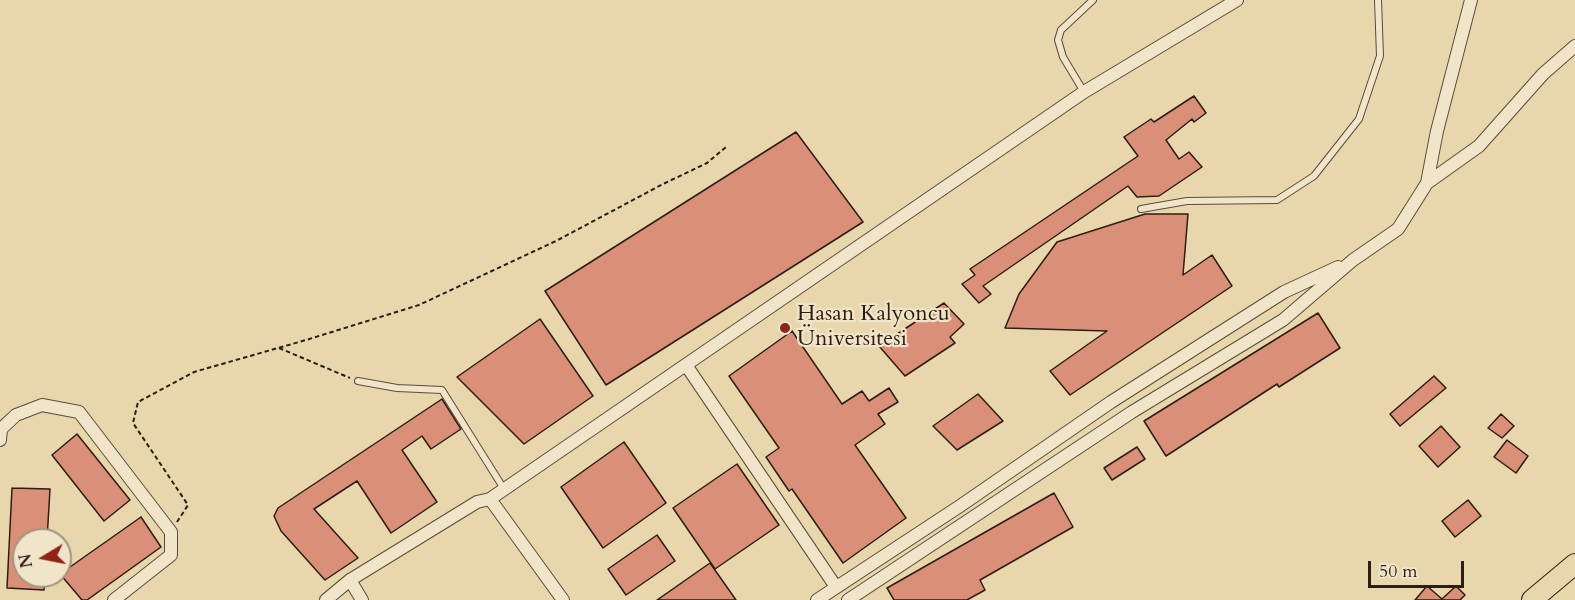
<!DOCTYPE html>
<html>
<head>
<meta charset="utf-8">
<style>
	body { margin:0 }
	#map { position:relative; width:1575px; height:600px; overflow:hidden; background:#e8d7ac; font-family:Cardo,serif }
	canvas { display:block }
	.north { position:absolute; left:12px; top:528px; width:60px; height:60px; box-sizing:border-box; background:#f0e5c9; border:2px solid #a29580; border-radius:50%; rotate:260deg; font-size:16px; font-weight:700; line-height:24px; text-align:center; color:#2d1d12 }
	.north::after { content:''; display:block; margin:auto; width:21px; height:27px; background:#8f2418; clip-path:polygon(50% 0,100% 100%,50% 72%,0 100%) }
	.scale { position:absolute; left:1368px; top:561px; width:96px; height:27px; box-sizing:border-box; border:3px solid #2d1d12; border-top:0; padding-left:8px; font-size:18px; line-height:21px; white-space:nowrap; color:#2d1d12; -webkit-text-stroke:4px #f0e5c9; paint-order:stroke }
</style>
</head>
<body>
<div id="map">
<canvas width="1575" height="600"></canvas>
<div class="north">N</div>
<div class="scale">50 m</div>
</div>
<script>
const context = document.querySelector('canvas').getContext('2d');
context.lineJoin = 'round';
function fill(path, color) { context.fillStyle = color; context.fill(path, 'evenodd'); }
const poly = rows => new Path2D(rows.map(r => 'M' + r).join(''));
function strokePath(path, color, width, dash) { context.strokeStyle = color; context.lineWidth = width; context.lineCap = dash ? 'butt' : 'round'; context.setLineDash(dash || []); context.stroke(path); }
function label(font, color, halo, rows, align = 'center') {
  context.font = font + ' Cardo,serif'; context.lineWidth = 4.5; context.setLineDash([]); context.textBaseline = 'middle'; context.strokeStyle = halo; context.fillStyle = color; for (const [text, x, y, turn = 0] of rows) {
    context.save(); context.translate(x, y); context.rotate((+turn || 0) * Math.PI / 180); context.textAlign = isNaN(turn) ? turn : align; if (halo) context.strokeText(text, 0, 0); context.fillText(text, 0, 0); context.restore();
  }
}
const building = poly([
	[1194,96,1206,113,1194,122,1192,119,1166,140,1179,159,1189,152,1202,167,1159,196,1137,197,1128,186,983,286,991,294,979,303,962,284,975,275,970,269,1138,156,1124,137,1151,119,1154,122,1194,96],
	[796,132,863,222,606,385,545,291,796,132],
	[1145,214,1188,214,1183,275,1212,255,1232,286,1070,395,1050,371,1107,331,1005,328,1019,294,1057,242,1145,214],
	[944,303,964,324,950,337,955,343,905,376,879,346,944,303],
	[1318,313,1340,348,1279,387,1277,384,1166,456,1144,421,1318,313],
	[540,319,593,396,524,444,457,377,540,319],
	[792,331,842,404,862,391,869,401,889,388,898,402,878,414,885,424,855,445,906,518,843,563,792,489,789,491,766,457,779,448,729,376,792,331],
	[1434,376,1446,388,1400,426,1390,414,1434,376],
	[978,394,1003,421,957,450,933,426,978,394],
	[442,399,461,429,431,449,422,436,402,450,437,502,391,533,357,481,314,509,358,558,325,580,281,531,274,516,278,508,442,399],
	[1501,414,1514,426,1502,438,1488,428,1501,414],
	[1441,426,1460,447,1438,467,1419,446,1441,426],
	[77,434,130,500,104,521,52,455,77,434],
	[1507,440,1528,456,1516,473,1494,457,1507,440],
	[624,442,666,503,603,548,561,487,624,442],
	[1137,447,1145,459,1112,480,1104,468,1137,447],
	[737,464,779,525,715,569,673,508,737,464],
	[12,488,50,489,47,540,24,540,24,576,45,576,44,590,7,588,12,488],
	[1054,493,1073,527,980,580,985,590,967,600,894,600,887,588,1054,493],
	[1468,500,1481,516,1455,537,1442,521,1468,500],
	[141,517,161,547,87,600,82,600,60,574,141,517],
	[657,535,675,561,626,595,608,569,657,535],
	[710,563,736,600,657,600,710,563],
	[1427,586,1442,599,1456,586,1465,595,1460,600,1415,600,1427,586]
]);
fill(building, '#da8f78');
strokePath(building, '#2d1d12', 1.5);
const service = poly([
	[1084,92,1063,57,1058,40,1061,30,1093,0],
	[1141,209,1187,201,1277,200,1314,176,1359,119,1380,56,1378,0],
	[358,381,397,388,442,390,504,489]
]);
const minor = poly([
	[1427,183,1479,146,1543,74,1575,46],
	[686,365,836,587],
	[0,440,1,429,16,415,42,405,79,412,171,532,171,555,114,600],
	[490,499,1084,92,1237,0],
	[326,600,350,580],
	[362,600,350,580,477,502,490,499,563,600],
	[817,600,960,506,1111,402,1284,292,1338,267],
	[848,600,1132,412,1283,320,1353,260,1398,229,1427,183,1437,131,1471,0]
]);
const trunk = poly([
	[1532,600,1575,564]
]);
strokePath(service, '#5c4c38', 8);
strokePath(minor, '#5c4c38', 14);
strokePath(trunk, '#2d1d12', 22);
strokePath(poly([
	[279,348,350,378],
	[177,522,188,505,133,423,138,402,194,372,306,340,419,305,556,241,663,184,707,163,726,147]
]), '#2d1d12', 2, [4.5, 3]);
strokePath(service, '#f0e5c9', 6);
strokePath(minor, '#f0e5c9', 12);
strokePath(trunk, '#e8d7ac', 20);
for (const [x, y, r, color] of [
	[785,328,6,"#8f2418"]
]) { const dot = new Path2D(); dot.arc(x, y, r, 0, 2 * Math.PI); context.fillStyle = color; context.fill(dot); strokePath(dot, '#f0e5c9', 2); }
label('22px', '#2d1d12', '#f0e5c9', [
	["Hasan Kalyoncu",797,315],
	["Üniversitesi",797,340]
], 'left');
</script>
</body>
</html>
